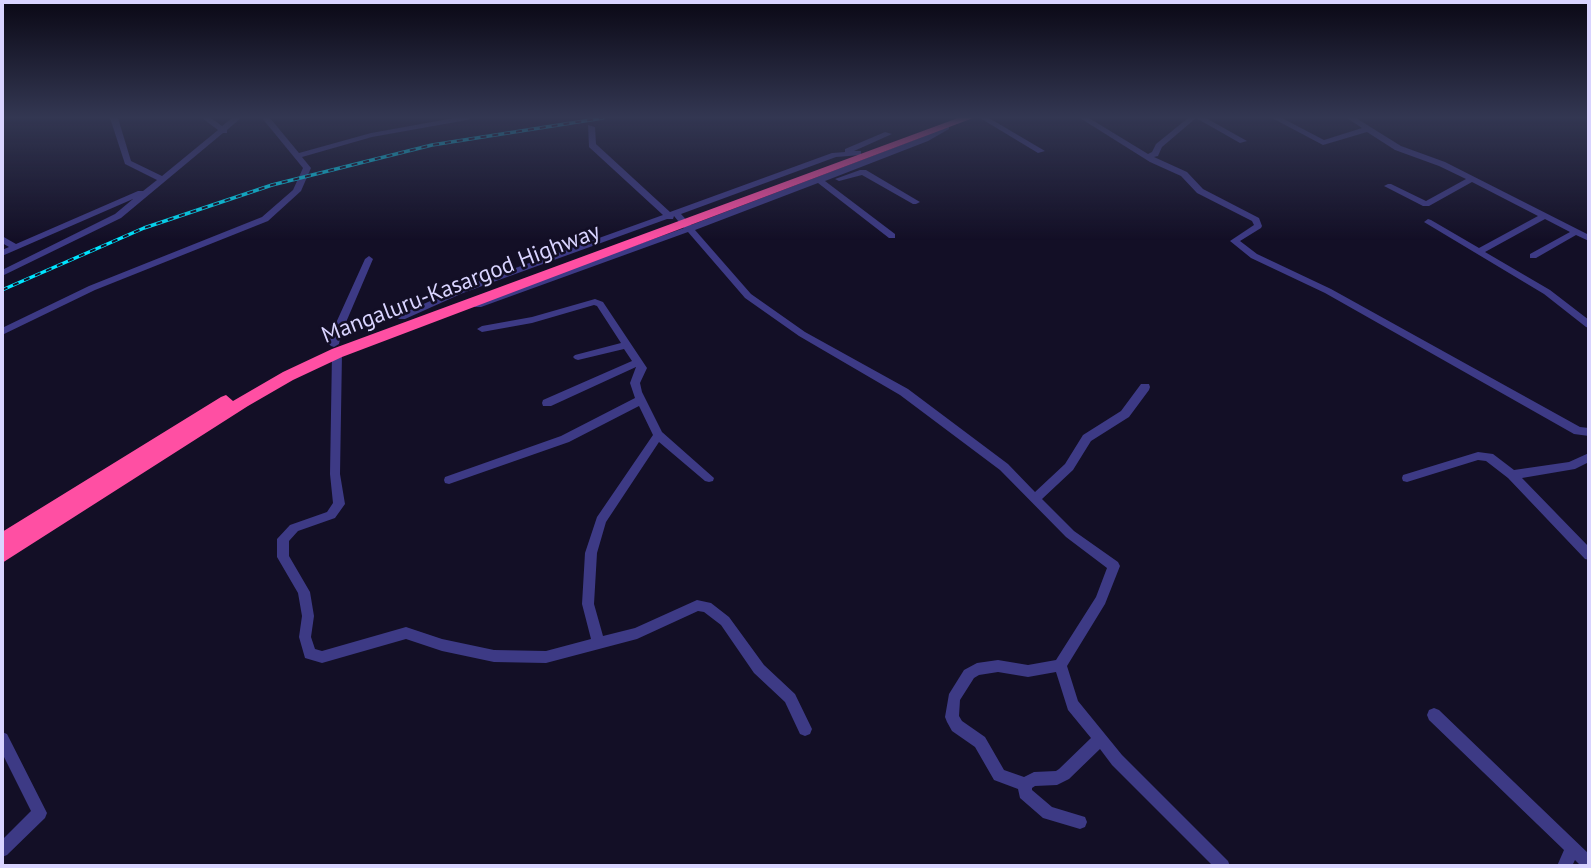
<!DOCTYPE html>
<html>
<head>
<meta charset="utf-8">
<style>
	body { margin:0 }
	#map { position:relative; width:1591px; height:868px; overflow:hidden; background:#130f26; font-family:"PT Sans",sans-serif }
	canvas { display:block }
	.frame { position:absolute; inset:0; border:4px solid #d9d4ff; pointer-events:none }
</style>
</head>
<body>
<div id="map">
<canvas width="1591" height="868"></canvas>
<div class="frame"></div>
</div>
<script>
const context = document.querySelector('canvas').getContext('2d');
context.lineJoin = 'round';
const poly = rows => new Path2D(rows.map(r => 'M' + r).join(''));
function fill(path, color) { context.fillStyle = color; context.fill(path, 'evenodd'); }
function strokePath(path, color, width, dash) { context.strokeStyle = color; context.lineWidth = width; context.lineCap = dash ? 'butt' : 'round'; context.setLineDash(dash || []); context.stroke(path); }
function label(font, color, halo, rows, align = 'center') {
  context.font = font + ' "PT Sans",sans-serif'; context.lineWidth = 5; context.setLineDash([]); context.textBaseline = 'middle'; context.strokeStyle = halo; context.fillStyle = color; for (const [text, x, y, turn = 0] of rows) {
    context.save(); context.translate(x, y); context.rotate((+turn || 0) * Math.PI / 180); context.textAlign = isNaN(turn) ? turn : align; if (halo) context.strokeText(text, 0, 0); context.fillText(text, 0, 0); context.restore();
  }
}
fill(poly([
	[110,118,118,118,131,161,162,176,218,130,202,118,211,118,222,126,232,118,241,118,227,130,227,133,223,133,121,218,2,276,2,270,115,214,133,199,2,256,2,250,9,247,2,243,2,236,16,244,138,191,143,191,157,180,125,164,110,118],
	[262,118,270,118,299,153,371,133,454,118,471,118,467,120,372,137,302,157,311,168,301,191,268,221,95,290,2,335,2,328,89,286,262,217,293,190,303,168,262,118],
	[980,118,989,118,1045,151,1038,153,980,118],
	[1080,118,1089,118,1148,154,1152,152,1156,144,1188,118,1196,118,1162,147,1158,156,1154,157,1187,172,1203,189,1259,218,1262,226,1261,228,1240,241,1257,254,1331,289,1580,427,1589,428,1589,436,1574,434,1325,293,1251,258,1230,241,1254,225,1252,221,1197,193,1181,176,1150,162,1080,118],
	[1196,118,1206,118,1247,141,1240,143,1196,118],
	[1272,118,1282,118,1324,140,1362,128,1347,118,1356,118,1401,146,1445,162,1589,235,1589,241,1576,235,1536,258,1530,258,1530,254,1570,232,1545,219,1485,252,1550,290,1589,320,1589,328,1586,327,1544,294,1424,222,1428,219,1431,220,1479,248,1538,216,1472,182,1429,206,1423,206,1384,186,1388,184,1391,184,1426,201,1466,179,1439,166,1395,150,1367,132,1323,145,1272,118],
	[588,125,595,127,596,144,670,212,832,153,845,152,845,149,885,132,892,134,854,151,861,151,861,155,836,157,681,214,691,225,922,137,943,125,949,125,949,129,928,141,825,181,895,234,895,238,889,238,818,183,695,230,751,294,805,332,908,389,1008,464,1035,492,1065,464,1083,435,1121,411,1141,384,1149,384,1150,387,1149,390,1129,417,1091,441,1073,470,1042,499,1074,531,1118,562,1120,566,1105,604,1067,666,1078,701,1122,755,1228,861,1230,866,1213,866,1112,765,1100,749,1069,779,1057,785,1035,786,1032,788,1032,790,1052,807,1085,817,1087,822,1085,827,1080,829,1043,818,1020,798,1018,789,994,780,975,747,952,731,947,722,945,717,949,694,964,670,977,663,998,660,1028,665,1056,660,1096,597,1107,568,1066,537,1000,470,900,395,799,336,745,298,688,232,481,307,475,307,473,305,475,303,684,228,674,216,673,219,667,219,463,293,405,319,399,319,397,317,399,315,457,289,663,215,589,147,588,125],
	[998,672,1028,677,1056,672,1068,710,1091,738,1059,769,1056,771,1034,772,1024,777,1004,770,985,737,962,721,959,716,960,700,974,678,979,675,998,672],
	[860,170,866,170,920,202,916,204,913,204,862,175,839,181,835,179,860,170],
	[369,256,373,259,341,334,339,344,334,347,331,346,329,344,331,334,365,259,369,256],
	[595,299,603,302,647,368,640,383,642,392,662,432,714,478,713,481,709,482,705,481,659,442,606,522,597,553,594,604,603,636,635,628,697,600,711,603,729,617,764,665,795,694,812,729,810,734,805,736,800,734,785,702,754,673,721,625,704,612,698,611,637,639,546,663,494,662,442,651,406,639,322,663,305,658,299,637,302,616,298,593,277,557,277,539,290,525,327,512,333,503,330,474,332,353,337,350,342,353,340,474,345,504,335,518,298,531,289,541,289,556,310,592,314,616,311,637,315,649,322,651,406,627,442,639,494,650,546,651,591,639,582,604,585,553,597,517,653,435,639,406,569,442,449,484,445,483,444,480,445,477,561,436,635,398,630,383,636,367,551,406,543,406,542,403,543,400,632,361,624,349,578,360,575,359,573,357,575,355,621,343,597,306,594,305,532,323,482,332,477,329,482,326,532,317,595,299],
	[1478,452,1493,454,1514,470,1569,462,1589,453,1589,462,1575,469,1522,478,1589,547,1589,560,1585,559,1508,478,1486,461,1478,460,1407,482,1403,481,1402,478,1403,475,1478,452],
	[1434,708,1439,710,1589,854,1589,866,1581,866,1575,860,1572,866,1557,866,1564,850,1429,720,1427,715,1429,710,1434,708],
	[2,732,7,734,47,813,45,818,7,855,2,857,2,840,31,811,2,753,2,732]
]), '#3d3a85');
fill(poly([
	[958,118,973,118,342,357,293,380,248,406,2,563,2,532,221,397,226,395,233,401,283,372,332,349,958,118]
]), '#ff4fa3');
const rail = poly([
	[2,290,144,228,272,185,432,145,603,118]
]);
strokePath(rail, '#00e5ff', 3.5);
strokePath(rail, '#130f26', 2, [6]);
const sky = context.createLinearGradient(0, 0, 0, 240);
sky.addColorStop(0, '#0a0815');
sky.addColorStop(0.49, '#333752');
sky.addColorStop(1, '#33375200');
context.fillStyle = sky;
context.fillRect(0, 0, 1591, 240);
label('23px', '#d9d4ff', '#130f26', [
	["Mangaluru-Kasargod Highway",461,284,-21]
]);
</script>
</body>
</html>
